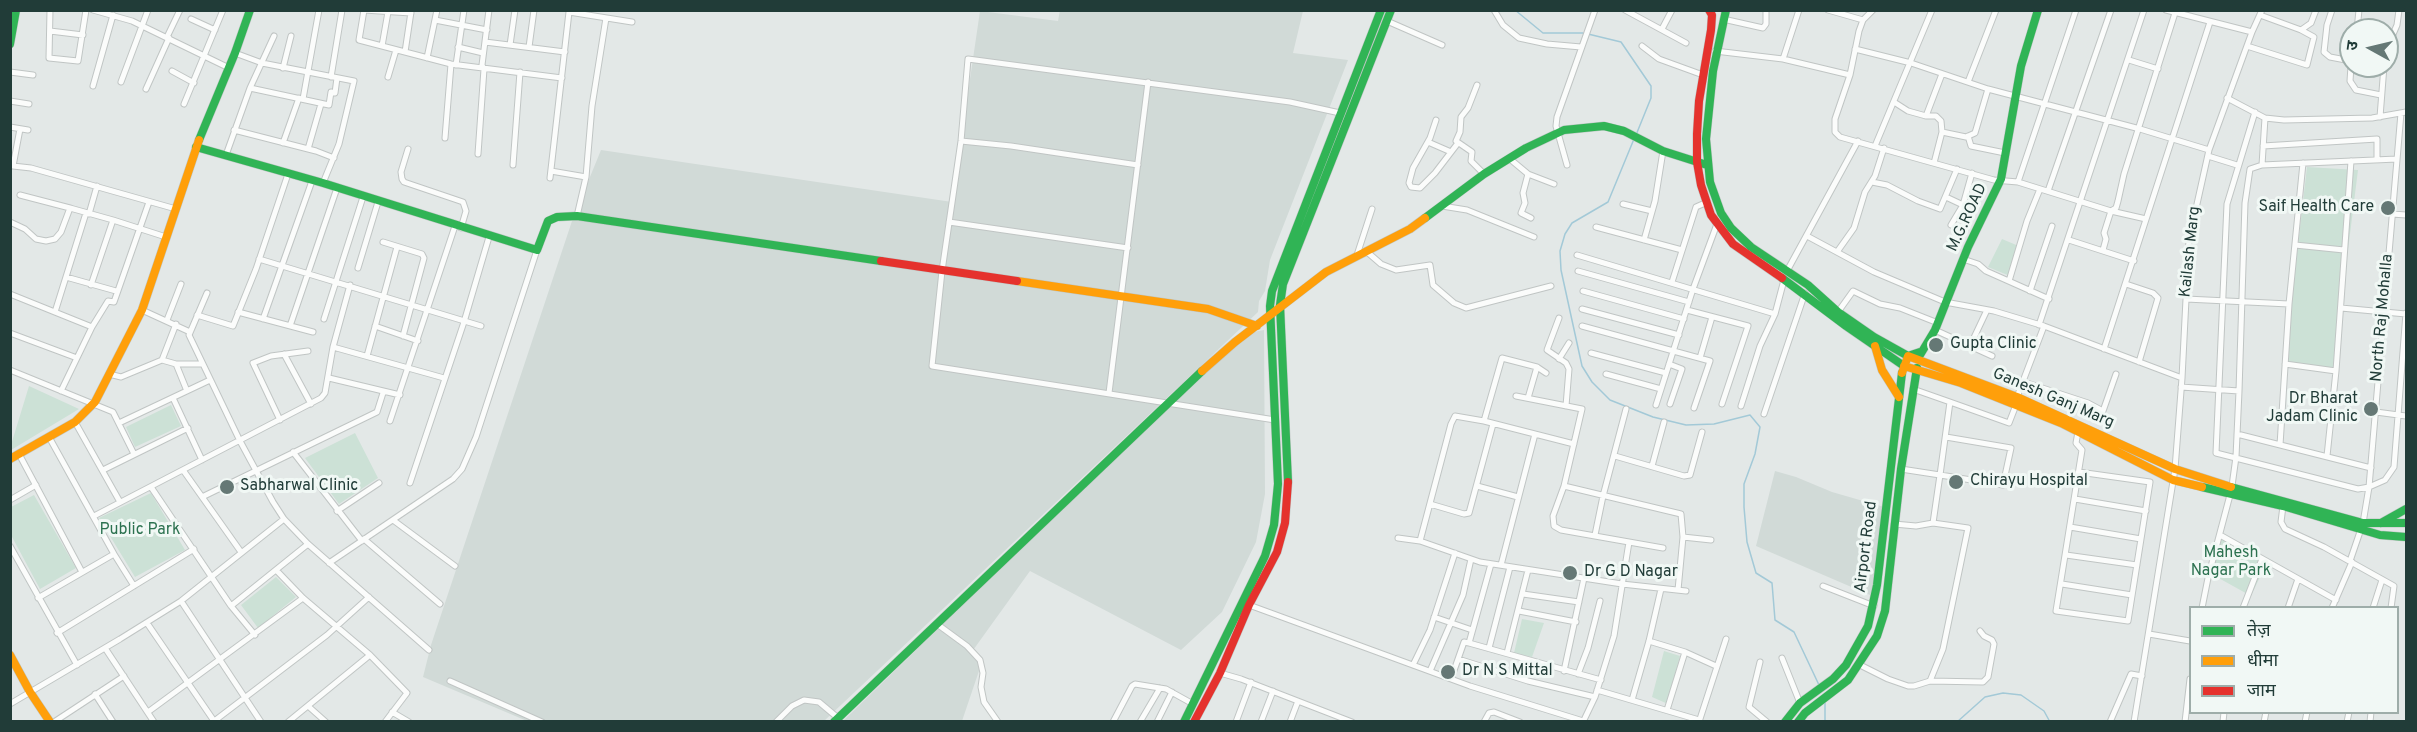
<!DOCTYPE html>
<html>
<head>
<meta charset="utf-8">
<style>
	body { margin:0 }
	#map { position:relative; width:2417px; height:732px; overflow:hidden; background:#e3e8e7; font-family:Overpass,"Noto Sans Devanagari",sans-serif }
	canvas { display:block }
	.frame { position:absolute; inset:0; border:12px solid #213c38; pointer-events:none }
	.legend { position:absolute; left:2189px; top:606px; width:210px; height:108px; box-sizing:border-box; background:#f1f8f5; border:2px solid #9eada9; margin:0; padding:8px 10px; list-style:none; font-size:18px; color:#213c38 }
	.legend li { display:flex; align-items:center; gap:12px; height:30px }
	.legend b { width:30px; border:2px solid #9eada9 }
	.north { position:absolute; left:2339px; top:18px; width:60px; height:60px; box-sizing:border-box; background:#f1f8f5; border:2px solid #9eada9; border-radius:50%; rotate:278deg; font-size:16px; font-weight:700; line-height:24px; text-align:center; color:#213c38 }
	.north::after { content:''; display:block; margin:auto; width:21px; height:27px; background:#657875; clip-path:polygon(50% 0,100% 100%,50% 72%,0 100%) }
</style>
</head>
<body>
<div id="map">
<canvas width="2417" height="732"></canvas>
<div class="frame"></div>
<ul class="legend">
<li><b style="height:8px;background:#30b455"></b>तेज़</li>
<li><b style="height:8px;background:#ff9f0a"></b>धीमा</li>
<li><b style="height:8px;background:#e5322d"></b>जाम</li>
</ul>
<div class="north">उ</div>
</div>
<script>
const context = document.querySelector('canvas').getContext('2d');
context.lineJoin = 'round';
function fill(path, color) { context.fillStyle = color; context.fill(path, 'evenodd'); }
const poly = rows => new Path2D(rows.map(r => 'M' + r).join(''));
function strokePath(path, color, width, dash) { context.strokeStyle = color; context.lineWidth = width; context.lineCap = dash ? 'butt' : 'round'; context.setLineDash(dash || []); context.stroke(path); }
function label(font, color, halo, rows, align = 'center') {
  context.font = font + ' Overpass,sans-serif'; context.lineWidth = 6; context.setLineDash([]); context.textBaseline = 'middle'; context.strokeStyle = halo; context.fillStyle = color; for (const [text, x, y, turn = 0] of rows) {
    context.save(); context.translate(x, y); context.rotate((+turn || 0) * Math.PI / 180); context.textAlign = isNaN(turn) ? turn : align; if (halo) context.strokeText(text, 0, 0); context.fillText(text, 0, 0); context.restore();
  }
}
fill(poly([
	[1060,10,1303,11,1293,53,1348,60,1270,260,1265,291,1259,301,1258,312,824,721,527,721,423,677,431,645,572,221,601,150,952,202,980,11,1058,21],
	[1264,330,1265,494,1256,542,1222,612,1181,650,1030,571,971,653,982,662,962,721,842,722,1162,411,1253,332],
	[1775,471,1796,477,1832,492,1884,507,1876,580,1870,595,1756,546]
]), '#d1dad7');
fill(poly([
	[2307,167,2358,170,2333,370,2285,363,2295,254,2297,253],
	[2002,239,2021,247,2010,276,1988,267],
	[29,386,79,409,11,450,11,445],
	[171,405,181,426,135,447,126,427],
	[355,433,378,478,339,504,305,458],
	[151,493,185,550,135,577,99,518],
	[34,495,76,568,40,589,11,535,11,507],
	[2219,534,2267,562,2251,596,2206,571],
	[276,577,296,597,258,628,241,605],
	[1522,619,1544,623,1532,657,1514,653],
	[1664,651,1680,656,1668,704,1652,697]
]), '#cce1d6');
strokePath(poly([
	[1515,10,1543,33,1583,33],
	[1588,34,1621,42,1651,86,1651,98,1636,135],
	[1634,139,1608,202,1572,223,1565,234,1560,251,1561,270,1582,366,1592,382,1610,400,1653,417,1686,425,1714,424,1750,415,1760,427,1755,454,1744,484,1744,507,1747,542,1756,573,1772,583,1775,620,1794,632,1819,685],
	[1825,722,1825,703],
	[1957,722,1985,697,2003,693,2021,695,2044,711,2050,722]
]), '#a3c9d7', 1.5);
const street = poly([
	[50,10,49,58,78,61,86,10],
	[93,10,132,21,229,68],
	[364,10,359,40,451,64,562,78],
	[364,10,411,13],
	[1494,10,1503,25,1519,38,1547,44,1581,47],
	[1625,10,1686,43],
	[1828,10,1863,20],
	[1873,10,1863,20,1859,31,1850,75,1835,119,1835,132,1840,137,1994,180,2018,182,2111,211,2146,219],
	[2166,10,2252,32],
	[2332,10,2327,25,2324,52,2330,57,2351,61],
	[2260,15,2301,30],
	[191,19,215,30],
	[1723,19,1763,28,1766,24,1766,10],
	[435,20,487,30],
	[1387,21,1442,45],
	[1662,29,1672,10],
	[2357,30,2359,10],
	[50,31,83,35],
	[167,37,180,10],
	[485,42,565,52],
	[510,45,515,10],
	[382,46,388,12],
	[1642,46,1659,59,1703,75],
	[2247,46,2307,65,2314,37,2301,30,2311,23,2316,10],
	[458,47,483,53],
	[529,47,534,10],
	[2387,48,2397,25,2399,10],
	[1855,49,1911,63,1988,89,2140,129,2209,150],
	[1715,51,1783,59,1850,75],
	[405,52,411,12],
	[235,53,262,63,354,81,339,144,323,183],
	[427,58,437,10],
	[1783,59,1799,10],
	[2129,60,2158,69],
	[456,65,464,10],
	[2351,66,2350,81,2356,90,2381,95],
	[283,68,291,36],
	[172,71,194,83],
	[10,72,33,75],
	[331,77,342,10],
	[388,77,396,50],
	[121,82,148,10],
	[1968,82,1996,10],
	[1477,85,1468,108,1461,117,1460,132,1456,141,1472,152,1471,161,1484,174],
	[93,86,113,15],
	[250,88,329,105,331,92,335,93,337,78],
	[146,89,169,38],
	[2227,98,2265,118,2284,120,2372,118,2406,112],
	[303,99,319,10],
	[10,101,29,104],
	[1894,102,1908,111,1926,116],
	[184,104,223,10],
	[2255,112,2227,204,2216,453,2358,489,2369,487,2385,480,2394,467,2406,313],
	[2380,117,2384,66],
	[1436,120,1430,138,1413,168,1409,183,1411,187,1420,188,1435,173,1458,143],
	[10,127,28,130],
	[20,129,13,166,31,168,176,209],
	[234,130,316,151,334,158],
	[1942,132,1966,137,1975,133,1988,89],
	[1968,136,1971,146,2005,153],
	[445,138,451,64],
	[961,141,1011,146,1138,165],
	[1428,142,1451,152],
	[283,143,299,98],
	[1875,146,1932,10],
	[2263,146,2377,139,2377,160],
	[308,149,321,104],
	[408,149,401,172,402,179,404,182,463,202,466,211,461,228],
	[478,154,484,69,482,65,489,10],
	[226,155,250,88,274,36],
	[2208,156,2237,165],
	[1510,159,1528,174,1554,184],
	[1934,163,1942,132,1941,121,1936,116,1926,116,1942,74],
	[513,165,520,72],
	[1567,165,1556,126,1557,117,1595,10],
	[2262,165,2265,118],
	[551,171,586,177],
	[1528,174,1523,193,1525,203,1521,213,1531,218],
	[550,178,569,12,632,22],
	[1872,182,1887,185,1918,201,1940,209,1957,169],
	[2018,182,2076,10],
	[2048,191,2111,10],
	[20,195,70,208],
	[1946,197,1963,205],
	[1623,204,1652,211],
	[1442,206,1467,210,1534,237],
	[89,214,97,186],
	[2392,214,2406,215],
	[577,216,586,177,592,106,606,18],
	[113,220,166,237],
	[10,222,25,229,36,239,46,241,55,239,61,232,70,208,113,220,91,285],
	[949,222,1128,248],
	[1951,225,1963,205,1972,173],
	[1596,227,1682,250],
	[1807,236,1874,272,1945,302,1994,311,2044,326,2182,378],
	[1644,240,1655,201,1663,151],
	[2069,240,2134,261],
	[383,242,422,254,424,258,403,336],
	[2295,245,2344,250],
	[2103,250,2106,239,2104,233,2111,211,2116,208,2118,201,2124,174,2175,13],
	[1366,251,1381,264,1396,270,1430,265,1433,285,1454,303,1466,308,1551,286],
	[1837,252,1854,228,1865,192,1875,176,1884,148],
	[1357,255,1372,209],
	[1577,255,1775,314],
	[259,259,481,326],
	[1963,259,1978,264,1986,271,2049,299],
	[358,268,378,202],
	[1578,271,1689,302],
	[1787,271,1858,141],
	[66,277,116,291],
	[2009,281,2027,221,2040,189],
	[1672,282,1696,207,1705,203],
	[2126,284,2153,293,2158,298,2139,362],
	[1583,291,1684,319],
	[2030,291,2052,226],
	[207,293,189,335,240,441,273,502,284,519,308,544,429,650],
	[10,294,92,327],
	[2186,299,2289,304],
	[2341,308,2406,314],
	[1582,309,1679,335],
	[142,310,190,332],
	[1687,310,1748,326,1722,404],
	[55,312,86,213],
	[238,312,313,332],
	[1838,312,1853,291,1880,304,1900,308,1938,323],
	[197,315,233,326,256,269,288,174],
	[1559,318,1547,350,1566,363,1569,369,1566,406],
	[263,319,312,181],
	[324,319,363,197],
	[167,320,181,284],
	[2039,325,2144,10],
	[290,326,337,188],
	[375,326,418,341],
	[1582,326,1710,361,1694,408],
	[1935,330,1992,356],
	[10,333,77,358],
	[1970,346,1987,310],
	[333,347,444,378],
	[2104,349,2210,22],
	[1591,353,1666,373],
	[284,354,311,404],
	[367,356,397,247],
	[1700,358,1712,317],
	[1559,359,1569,343],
	[162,360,176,324],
	[176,364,187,391],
	[1669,364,1682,369,1670,404],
	[2285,364,2336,371],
	[10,370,113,412,134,454],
	[109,374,121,377,162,360,176,364,202,364],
	[1606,374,1661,389],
	[329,378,400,395],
	[2024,382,2088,403,2103,411,2116,374],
	[2181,387,2239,391],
	[1913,389,1950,402,1940,475,2003,485,2011,448,1946,437],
	[61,391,92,327,108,301,114,302,149,202],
	[1109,393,1148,82],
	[1516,396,1582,409,1564,486,1553,516,1554,526,1561,530,1663,548],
	[2017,397,2044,326],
	[173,398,202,460],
	[1528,398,1537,367],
	[1950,402,2009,423,2016,405],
	[1656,405,1693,289,1717,224],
	[1741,406,1760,346,1775,314,1784,280],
	[2376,412,2406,416],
	[1764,414,1805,293],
	[280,420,253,363,271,356,308,351],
	[1275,420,932,366,942,271,961,141,968,59,1290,102,1340,113],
	[390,421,455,226],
	[1484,421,1502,358,1537,367,1546,373],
	[75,422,120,502],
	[119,423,210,380],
	[2078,432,2076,443,2082,450,2056,611,2128,621,2150,482,2079,472],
	[2237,434,2371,468],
	[49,437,114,554,134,586],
	[2280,445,2289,304,2303,163],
	[293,452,362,541],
	[19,454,82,572],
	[1615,456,1684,476,1690,475,1702,432],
	[2327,456,2336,371,2351,161],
	[1652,466,1664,422],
	[1901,469,1940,475,1933,523,1968,528,1943,649,1930,681],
	[103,470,188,428],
	[183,470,241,552],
	[410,483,464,322,489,237],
	[1477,486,1518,497],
	[1564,486,1681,514,1683,537,1678,590],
	[2232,486,2236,457,2239,391,2245,203,2250,169,2262,165,2397,159],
	[151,487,231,606,255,635],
	[202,497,377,412,383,393],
	[2075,499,2146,511],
	[10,500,36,485],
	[1430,504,1464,514,1469,513,1493,424],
	[2283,506,2281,522,2285,529,2324,547,2394,586,2391,608],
	[337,511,379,483],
	[94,516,321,398,325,393,333,347,350,285],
	[393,520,455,566],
	[1894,524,1916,526,1933,523],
	[2070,527,2141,539],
	[1595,535,1603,496,1626,409],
	[2220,535,2336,600],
	[1683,537,1711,540],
	[1398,538,1420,541,1480,562,1622,584,1686,591],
	[364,539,440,604],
	[1420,541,1451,424,1455,416,1484,421,1574,444],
	[10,546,77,665],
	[2066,555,2137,565],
	[2350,561,2363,523,2369,487,2401,113],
	[329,563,453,479,462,469,476,437,537,250],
	[1501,565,1535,434],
	[277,571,303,598,370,655,407,693,385,722],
	[2062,584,2132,595],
	[1823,586,1874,606],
	[1523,594,1579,602],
	[38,598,114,554],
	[181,601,261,722],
	[1249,605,1470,686,1583,721],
	[231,606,308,544],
	[2202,608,2208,578,2230,495],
	[2243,608,2262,559],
	[2288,608,2298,579],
	[2332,608,2352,562],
	[2373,608,2382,580],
	[1519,611,1576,622],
	[1434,617,1472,630],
	[147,623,214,721],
	[937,624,967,646,980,660,983,673,981,687,984,702,998,722],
	[57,633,194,549],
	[2149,634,2190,641],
	[1649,641,1685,652,1716,666],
	[1469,643,1601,680],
	[105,648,154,722],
	[1489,648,1510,567],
	[1507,653,1528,570],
	[1782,658,1800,703],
	[1458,659,1528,681,1595,697],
	[1760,662,1749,707,1767,722],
	[1858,664,1888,679,1908,686,1914,686,1930,681,1983,682,1988,677,1994,644,1992,640,1984,636,1980,631],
	[1413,665,1430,630,1455,553],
	[1430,671,1463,595,1471,559],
	[1564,671,1584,578],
	[1220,673,1241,679,1352,722],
	[1578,674,1588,648,1600,601],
	[1451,679,1464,642,1469,643,1491,564],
	[450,681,542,722],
	[1597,690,1699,720],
	[95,694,113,722],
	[1632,700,1649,641,1661,589],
	[10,704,120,639,181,601,284,519],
	[308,706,326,722],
	[1667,710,1685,652],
	[148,712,303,598],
	[392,712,409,722],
	[54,722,124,676],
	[213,722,327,635,369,597],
	[288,722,370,655],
	[776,722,792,706,804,700,819,702,838,718],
	[1113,722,1132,686,1135,684,1166,689,1193,704],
	[1140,722,1160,688],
	[1157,722,1172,692],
	[1236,722,1251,682],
	[1261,722,1273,691],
	[1290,722,1298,701],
	[1484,722,1489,713,1494,712,1520,722],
	[1583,722,1595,697,1614,636,1629,542],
	[1699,722,1726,639],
	[2110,722,2131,674,2142,676],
	[2134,722,2175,469,2182,378,2189,240,2209,150,2252,32,2262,10],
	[2185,722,2190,679],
	[2223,722,2224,712],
	[2264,722,2266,712],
	[2305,722,2307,712],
	[2347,722,2349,712],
	[2370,722,2371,712]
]);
const fast = poly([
	[1726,10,1713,71,1706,139,1710,182,1721,213,1731,228,1751,247,1808,285,1838,312,1874,337,1908,356,1920,352],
	[10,44,16,10],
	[199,140,235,53,250,10],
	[196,147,323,183,537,250,548,221,557,217,577,216,881,261],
	[1425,218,1484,174,1526,148,1564,130,1604,126,1624,131,1663,151,1707,165],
	[1782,278,1846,326,1904,366],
	[1920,355,1935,330,1968,247,2001,179,2021,66,2038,10],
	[1288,482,1280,305,1283,284,1391,10],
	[2202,487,2283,506,2380,535,2406,537],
	[2231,487,2363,523,2406,523],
	[2381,523,2406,509],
	[834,722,1202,371],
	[1184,722,1265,556,1274,525,1278,484,1270,306,1272,291,1381,10],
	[1785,722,1800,703,1833,679,1846,665,1868,626,1877,585,1902,373],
	[1798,722,1805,713,1848,680,1877,636,1885,611,1901,469,1917,368]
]);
const slow = poly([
	[1017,281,1208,309,1257,326],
	[1875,346,1882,370,1899,397],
	[1904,366,1961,383,2061,423,2173,480,2202,487],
	[1202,371,1235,342,1326,272,1410,229,1425,218],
	[1902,373,1908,356,2017,397,2175,469,2231,487],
	[10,459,75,422,95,402,142,310,199,140],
	[10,655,30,692,50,722]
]);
const jam = poly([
	[1709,10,1712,15,1711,30,1699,101,1697,134,1697,162,1701,185,1711,215,1733,244,1782,278],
	[881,261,1017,281],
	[1194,722,1220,673,1249,605,1277,552,1285,523,1288,482]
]);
strokePath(street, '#c0c5c4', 7);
strokePath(fast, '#bfc6c4', 9);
strokePath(slow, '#bfc6c4', 9);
strokePath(jam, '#bfc6c4', 9);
strokePath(street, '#fbfcfb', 5);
strokePath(fast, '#30b455', 8);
strokePath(slow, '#ff9f0a', 8);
strokePath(jam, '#e5322d', 8);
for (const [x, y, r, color] of [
	[2388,208,8,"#657875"],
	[1936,345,8,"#657875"],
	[2371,409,8,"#657875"],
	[1956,482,8,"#657875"],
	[227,487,8,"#657875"],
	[1570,573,8,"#657875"],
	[1448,672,8,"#657875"]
]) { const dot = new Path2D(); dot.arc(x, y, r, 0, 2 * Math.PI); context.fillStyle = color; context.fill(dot); strokePath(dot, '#f1f8f5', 2); }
label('16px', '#213c38', '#f1f8f5', [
	["Saif Health Care",2374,208,"right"],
	["Gupta Clinic",1950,345],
	["Dr Bharat",2358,400,"right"],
	["Jadam Clinic",2358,418,"right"],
	["Chirayu Hospital",1970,482],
	["Sabharwal Clinic",240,487],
	["Dr G D Nagar",1584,573],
	["Dr N S Mittal",1462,672]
], 'left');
label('16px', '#213c38', '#f1f8f5', [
	["M.G.ROAD",1968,218,-65],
	["Kailash Marg",2191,252,-84],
	["North Raj Mohalla",2383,318,-85],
	["Ganesh Ganj Marg",2053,399,23],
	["Airport Road",1867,547,-83]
]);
label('16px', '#2c7250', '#f1f8f5', [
	["Public Park",140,531],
	["Mahesh",2231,554],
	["Nagar Park",2231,572]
]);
</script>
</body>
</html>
